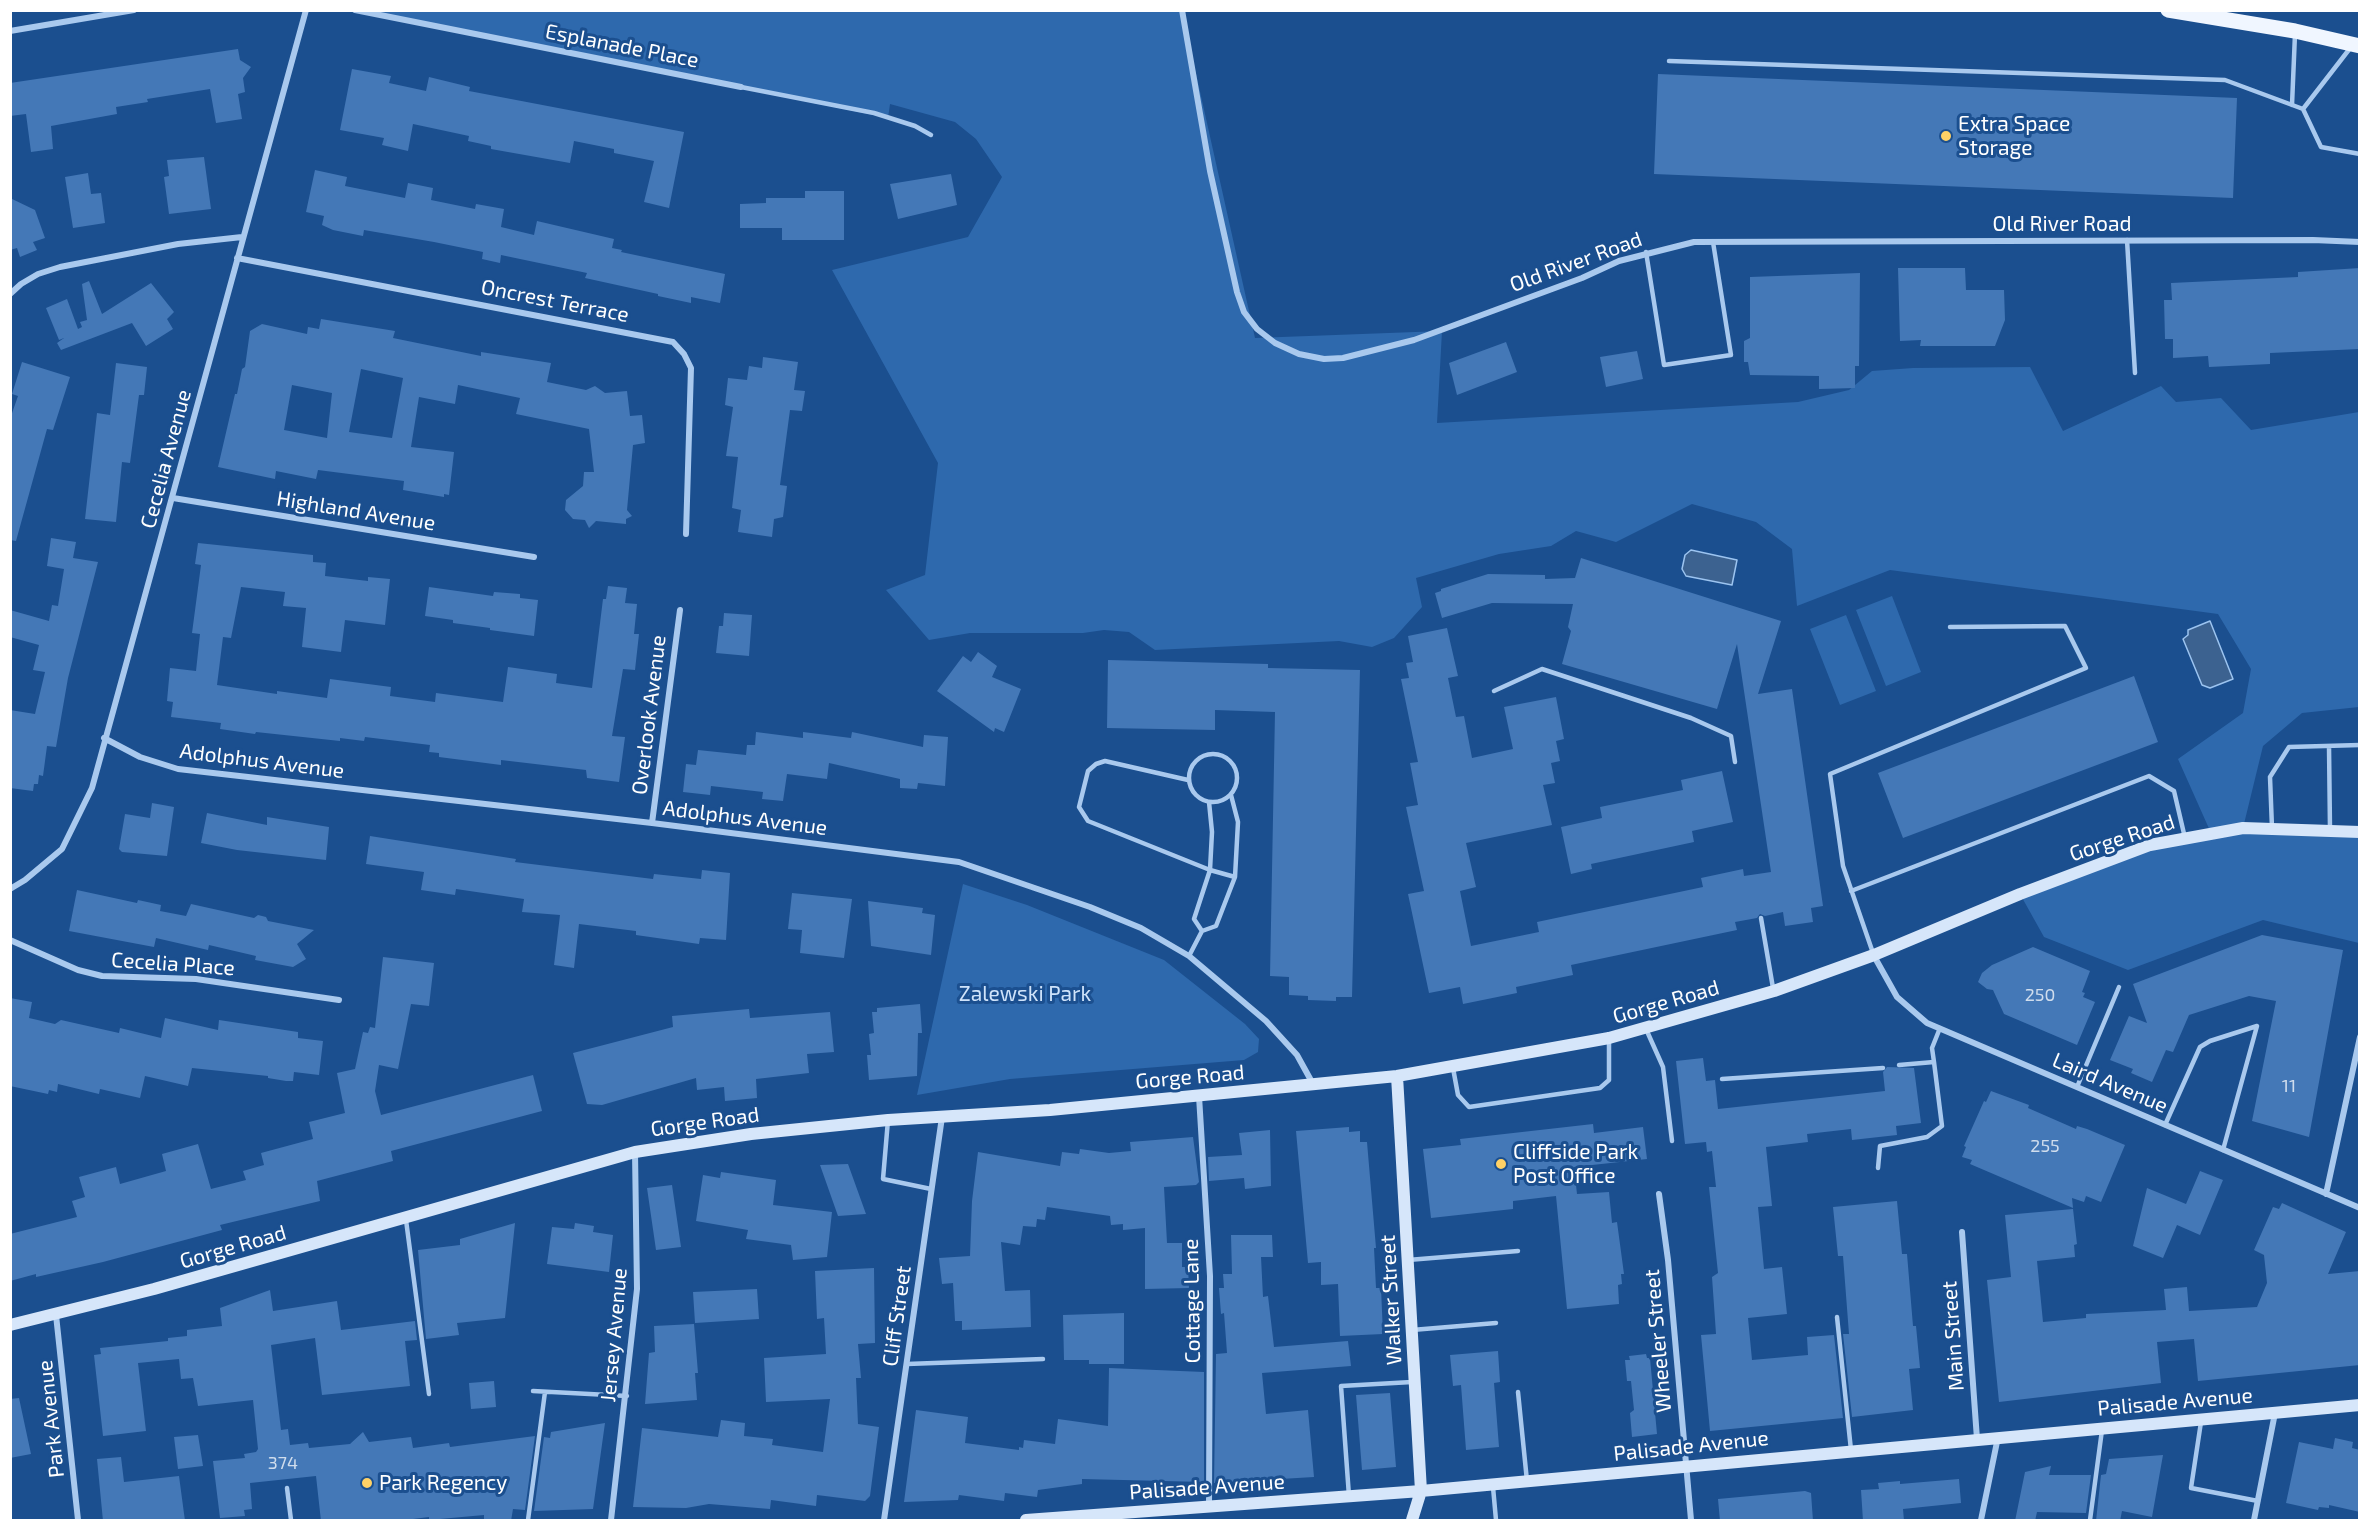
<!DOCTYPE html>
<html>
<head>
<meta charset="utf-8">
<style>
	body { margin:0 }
	#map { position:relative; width:2370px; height:1531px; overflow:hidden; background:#1b4f8f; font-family:"Exo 2",sans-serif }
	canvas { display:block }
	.frame { position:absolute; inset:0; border:12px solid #fff; pointer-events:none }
</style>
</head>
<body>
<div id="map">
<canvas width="2370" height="1531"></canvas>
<div class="frame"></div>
</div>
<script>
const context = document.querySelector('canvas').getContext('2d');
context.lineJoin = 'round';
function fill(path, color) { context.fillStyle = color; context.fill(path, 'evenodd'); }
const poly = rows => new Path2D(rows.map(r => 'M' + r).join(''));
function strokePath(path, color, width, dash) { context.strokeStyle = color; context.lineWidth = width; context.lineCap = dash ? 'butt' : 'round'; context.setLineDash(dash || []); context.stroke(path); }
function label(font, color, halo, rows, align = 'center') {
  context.font = font + ' "Exo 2",sans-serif'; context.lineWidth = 6; context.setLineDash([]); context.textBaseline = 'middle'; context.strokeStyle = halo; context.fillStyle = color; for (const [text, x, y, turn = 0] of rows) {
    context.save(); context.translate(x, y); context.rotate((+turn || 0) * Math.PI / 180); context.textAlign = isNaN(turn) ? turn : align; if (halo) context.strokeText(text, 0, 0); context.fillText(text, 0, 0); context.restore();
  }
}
fill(poly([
	[355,11,1182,11,1255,338,1442,331,1437,423,1798,402,1849,390,1872,371,1913,368,2030,367,2063,431,2161,386,2176,402,2221,398,2251,430,2359,412,2359,707,2302,713,2263,746,2243,828,2359,832,2359,943,2263,920,2128,970,2044,937,2020,894,2104,861,2211,833,2178,759,2243,713,2251,669,2218,614,1890,570,1797,606,1792,549,1756,522,1692,504,1616,542,1576,531,1551,546,1499,554,1416,578,1422,607,1394,638,1372,647,1339,641,1155,650,1129,632,1104,630,1083,633,970,633,929,640,886,590,925,575,938,463,832,270,968,237,1002,177,976,139,955,122,890,104,888,118],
	[1892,596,1921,672,1886,686,1856,610],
	[1846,615,1876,691,1840,705,1810,629],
	[963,884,1027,905,1164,960,1245,1024,1259,1039,1258,1052,1244,1060,1010,1079,917,1095]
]), '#2e69ad');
const water = poly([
	[1691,550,1737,560,1732,585,1686,576,1682,569,1685,555,1691,550],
	[2210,621,2233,679,2210,688,2202,685,2183,639,2188,635,2188,630,2210,621]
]);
fill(water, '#3c6290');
strokePath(water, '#9cc4f0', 1.5);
fill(poly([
	[238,49,240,60,251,67,243,78,245,92,238,94,242,119,216,123,210,89,147,99,148,102,116,107,117,114,51,126,53,149,31,152,26,114,10,116,10,83],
	[352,69,391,76,389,83,426,91,429,77,470,87,469,91,684,132,669,208,644,202,654,161,614,153,614,149,574,141,570,163,491,149,491,146,468,141,469,136,413,124,408,151,382,145,384,138,340,130],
	[1658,74,2237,98,2233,198,1654,174],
	[204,157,211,209,169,214,164,177,169,176,167,160],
	[315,170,347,177,345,186,405,198,408,183,433,188,431,200,475,209,476,204,504,209,501,227,534,235,537,221,614,239,612,248,622,250,621,252,725,274,720,303,691,297,691,303,658,296,658,294,585,278,587,273,501,255,500,263,482,259,483,252,434,242,364,230,363,236,333,230,322,225,324,216,306,212],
	[88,173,91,194,101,193,105,223,73,228,65,177],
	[951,174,957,205,898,219,890,184],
	[805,191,844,191,844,240,782,240,782,228,740,228,740,204,766,203,766,198,805,198],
	[10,198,35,210,45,238,33,242,37,250,20,257,17,248,10,250],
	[1898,268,1965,268,1966,290,2004,290,2005,320,1995,346,1920,346,1921,340,1900,341],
	[2360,268,2360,349,2270,353,2270,364,2209,367,2208,356,2173,358,2173,339,2165,339,2164,300,2172,300,2171,283,2298,277,2298,272],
	[1860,273,1859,366,1855,366,1855,388,1819,389,1819,376,1750,375,1748,362,1744,362,1744,341,1750,338,1750,277],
	[89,281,102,314,151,283,174,312,167,319,173,329,146,346,132,323,61,350,57,343,64,338,59,340,46,308,67,299,78,329,82,327,80,322,87,320,82,284],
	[321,319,395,331,393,338,481,356,481,352,551,363,547,382,586,390,595,386,605,393,627,391,630,416,642,415,645,443,633,445,627,510,632,516,626,519,626,524,596,521,589,528,585,520,573,519,565,510,566,500,583,486,584,472,594,472,589,429,516,414,520,398,458,385,455,404,419,397,411,447,454,452,449,495,444,494,444,497,403,490,404,481,318,470,316,479,276,471,275,479,218,467,235,394,237,394,242,369,245,367,250,331,262,324,307,334,308,327,319,329],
	[361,369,403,378,392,438,349,432],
	[292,385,332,393,327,438,284,430],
	[1506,342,1517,372,1457,395,1449,363],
	[1637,351,1643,379,1606,387,1600,357],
	[763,357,798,362,794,390,805,391,802,411,790,410,780,485,787,486,783,517,774,519,772,537,738,532,741,510,732,508,738,457,726,456,733,407,725,405,728,378,747,380,749,366,762,368],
	[22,362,70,377,53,430,47,429,16,541,10,540,10,419,18,396,12,394],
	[116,363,147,367,144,395,139,395,130,463,122,462,116,522,85,519,97,413,110,415],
	[51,538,76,542,73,558,98,562,68,678,56,747,47,746,43,776,39,775,38,784,34,784,33,791,10,788,10,710,35,714,45,672,33,670,39,645,10,637,10,610,49,621,52,605,58,606,64,569,47,566],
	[198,543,313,555,313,562,326,563,325,576,368,581,368,577,390,579,385,625,345,620,341,652,302,647,306,608,283,606,285,592,241,587,231,638,223,637,217,685,277,694,277,691,327,698,330,679,391,687,390,696,435,702,436,693,503,702,508,667,557,674,556,683,592,688,603,599,606,599,608,586,627,588,625,603,637,604,634,634,639,634,635,670,623,669,612,736,625,737,619,782,587,778,586,770,501,760,501,765,439,757,439,753,429,752,430,745,365,737,364,741,340,738,340,741,256,732,255,734,220,729,221,723,171,717,173,702,167,701,170,668,196,671,200,634,192,633,201,565,195,564],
	[1581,558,1781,621,1758,694,1792,689,1823,906,1811,908,1813,922,1785,926,1783,912,1765,916,1760,914,1757,918,1735,922,1737,930,1571,965,1573,975,1516,987,1517,993,1463,1004,1460,987,1429,993,1408,894,1424,891,1406,807,1418,805,1410,763,1418,762,1401,679,1409,678,1406,663,1413,662,1408,636,1447,628,1458,676,1448,678,1456,717,1464,716,1472,758,1513,749,1504,707,1556,697,1564,739,1556,741,1560,761,1551,763,1555,783,1543,785,1552,825,1466,843,1476,887,1460,891,1471,946,1539,932,1537,922,1703,887,1701,878,1743,869,1744,876,1771,872,1737,644,1717,709,1562,664,1571,631,1568,627,1573,604,1492,603,1442,618,1435,593,1441,591,1441,589,1488,574,1545,575,1545,579,1575,578],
	[429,587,493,596,494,592,520,594,520,598,538,600,534,636,490,630,490,628,453,623,453,620,425,616],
	[724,613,752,615,749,656,716,653,719,626,723,626],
	[978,652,997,666,992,677,1021,689,1004,732,995,728,994,732,937,691,963,656,971,662],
	[1108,660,1268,664,1268,668,1360,670,1352,997,1336,997,1336,1001,1308,1000,1308,996,1289,995,1289,977,1270,976,1275,712,1215,710,1215,730,1107,728],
	[2134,676,2158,742,1903,838,1878,773],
	[756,732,803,738,803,732,851,738,852,732,923,747,924,735,948,737,945,786,918,783,917,789,900,788,900,779,829,763,827,779,787,774,783,801,762,799,763,792,711,786,710,795,683,792,686,764,696,765,698,750,746,755,747,745,755,745],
	[1722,771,1733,822,1692,831,1694,842,1591,864,1592,869,1571,874,1561,827,1602,818,1600,807,1683,790,1681,780],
	[152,803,174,807,167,856,122,852,119,849,125,814,150,818],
	[207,813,267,825,267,817,329,827,326,860,237,850,201,843],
	[370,836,516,859,515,862,653,879,654,874,701,879,702,870,730,873,726,940,700,938,699,944,636,935,636,931,579,924,574,968,554,965,560,915,522,912,524,899,456,889,455,895,421,890,424,872,366,864],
	[77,890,137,903,138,900,161,905,160,911,186,916,191,904,254,918,258,915,266,917,268,921,314,930,297,944,306,959,293,967,255,960,256,956,209,945,208,950,156,938,154,947,69,931],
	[792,893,852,899,844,958,800,953,802,930,788,929],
	[868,901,923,908,922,913,935,915,931,955,871,946],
	[2262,935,2343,950,2309,1137,2252,1121,2276,1001,2249,996,2189,1015,2173,1052,2166,1050,2152,1082,2131,1073,2133,1069,2110,1060,2129,1016,2147,1023,2133,984],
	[2033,947,2090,971,2082,992,2085,993,2083,997,2095,1002,2077,1045,2004,1014,1993,990,1987,989,1978,982,1982,973,1992,965],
	[383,957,434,963,429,1006,411,1004,398,1069,379,1065,375,1091,381,1115,533,1075,542,1111,391,1151,393,1161,317,1181,320,1201,220,1225,222,1230,103,1262,36,1277,36,1274,10,1281,10,1234,77,1217,72,1201,85,1197,79,1177,116,1167,120,1184,166,1171,162,1154,198,1144,211,1189,246,1180,243,1171,264,1165,261,1153,313,1139,309,1122,345,1113,337,1073,355,1069,363,1032,368,1033,370,1027,375,1028],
	[10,998,32,1002,29,1018,55,1024,61,1020,119,1033,120,1028,161,1038,165,1018,218,1030,219,1020,298,1032,298,1038,323,1041,319,1075,294,1072,293,1081,286,1081,268,1078,268,1076,192,1068,188,1086,145,1076,140,1098,100,1089,99,1094,58,1084,57,1092,49,1090,48,1094,10,1086],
	[920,1004,922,1033,918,1033,917,1076,869,1080,867,1055,871,1055,869,1034,874,1033,872,1012,877,1012,877,1008],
	[749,1009,750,1018,830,1012,834,1052,807,1054,809,1073,756,1079,757,1098,725,1101,724,1087,697,1090,696,1078,602,1105,587,1104,573,1053,673,1027,672,1016],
	[1703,1058,1706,1081,1715,1080,1718,1109,1885,1091,1883,1072,1887,1067,1914,1068,1921,1123,1896,1126,1897,1135,1852,1140,1851,1129,1807,1134,1808,1142,1766,1147,1772,1206,1758,1207,1764,1269,1782,1267,1787,1314,1748,1318,1752,1360,1808,1355,1807,1337,1834,1335,1843,1418,1710,1431,1701,1335,1716,1334,1712,1277,1718,1273,1709,1187,1716,1187,1712,1151,1707,1152,1706,1142,1685,1144,1676,1061],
	[1991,1091,2029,1105,2028,1108,2076,1129,2077,1126,2087,1129,2125,1145,2101,1202,2086,1196,2084,1202,2072,1198,2073,1208,1970,1164,1972,1160,1962,1157,1966,1147,1964,1146,1984,1101,1986,1102],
	[1593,1124,1594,1133,1643,1127,1647,1159,1574,1167,1577,1194,1609,1192,1612,1223,1617,1222,1624,1274,1621,1274,1622,1284,1618,1285,1619,1304,1567,1309,1556,1196,1513,1201,1513,1209,1431,1218,1423,1149,1461,1145,1460,1139],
	[1349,1127,1349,1132,1360,1131,1360,1142,1367,1142,1376,1248,1374,1248,1376,1288,1381,1288,1383,1334,1340,1336,1338,1284,1321,1285,1321,1262,1308,1263,1296,1131],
	[1270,1130,1271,1186,1245,1189,1244,1178,1209,1181,1208,1157,1242,1155,1239,1133],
	[1193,1137,1199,1182,1196,1185,1164,1187,1167,1243,1182,1243,1182,1267,1188,1267,1189,1288,1145,1289,1145,1228,1123,1230,1123,1224,1111,1225,1110,1216,1047,1207,1045,1220,1037,1219,1036,1227,1023,1226,1020,1245,1001,1242,1005,1291,1030,1290,1031,1327,962,1330,962,1321,955,1321,953,1283,942,1284,939,1258,970,1256,972,1201,978,1152,1060,1166,1062,1152,1079,1154,1080,1149,1109,1153,1131,1151,1130,1142],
	[848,1164,866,1214,838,1216,820,1165],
	[2200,1171,2223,1180,2200,1235,2177,1225,2163,1258,2133,1246,2147,1188,2186,1204],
	[721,1172,776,1180,773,1205,832,1212,827,1257,793,1260,791,1245,746,1239,748,1230,696,1221,703,1175,720,1178],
	[672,1185,681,1247,656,1250,647,1188],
	[1897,1201,1902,1254,1907,1254,1913,1326,1916,1326,1920,1368,1909,1369,1913,1410,1852,1417,1843,1334,1849,1334,1843,1256,1838,1256,1833,1207],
	[2282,1203,2346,1232,2328,1274,2360,1271,2360,1365,2198,1381,2194,1339,2157,1342,2161,1383,1999,1402,1987,1280,2011,1277,2005,1215,2073,1209,2077,1244,2074,1245,2075,1257,2037,1261,2043,1322,2086,1318,2086,1314,2166,1310,2164,1289,2187,1287,2189,1311,2257,1307,2267,1283,2264,1255,2254,1250,2273,1207,2279,1209],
	[515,1223,505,1318,457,1323,459,1335,426,1339,418,1250,460,1245,460,1239],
	[575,1223,594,1226,593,1232,613,1235,609,1272,547,1264,552,1227,574,1229],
	[1231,1235,1272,1235,1273,1257,1261,1257,1263,1297,1268,1296,1274,1347,1348,1341,1351,1366,1262,1373,1266,1414,1308,1410,1314,1477,1214,1483,1216,1354,1227,1353,1224,1313,1221,1314,1219,1288,1224,1288,1223,1274,1232,1274],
	[874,1268,875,1343,858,1344,861,1378,856,1378,858,1424,879,1427,870,1496,865,1501,817,1495,816,1506,771,1500,770,1509,709,1504,686,1508,633,1507,642,1428,718,1437,721,1420,745,1423,744,1436,773,1439,772,1445,823,1452,830,1399,766,1402,764,1358,826,1354,824,1318,817,1319,815,1271],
	[757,1289,759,1319,695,1323,693,1292],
	[270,1290,273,1311,337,1301,341,1330,415,1321,417,1340,405,1341,410,1386,322,1395,315,1338,271,1345,281,1430,288,1429,290,1445,308,1443,309,1448,350,1444,363,1432,369,1442,411,1437,413,1448,449,1443,450,1447,535,1436,525,1510,513,1509,511,1521,484,1521,484,1515,429,1520,429,1517,397,1521,321,1521,316,1476,250,1483,252,1509,244,1510,245,1516,220,1518,213,1461,245,1458,244,1454,256,1452,258,1449,253,1400,198,1406,193,1378,181,1379,179,1359,138,1363,146,1431,103,1436,94,1355,101,1354,100,1348,168,1341,168,1338,187,1336,187,1330,222,1326,220,1308],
	[1124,1313,1124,1364,1089,1364,1089,1360,1064,1360,1063,1315],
	[694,1324,698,1373,695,1373,697,1400,645,1404,649,1353,655,1352,654,1326],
	[1498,1351,1500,1382,1494,1383,1499,1447,1466,1450,1461,1385,1453,1386,1450,1355],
	[1646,1354,1647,1358,1650,1358,1657,1434,1632,1437,1630,1413,1634,1410,1631,1381,1627,1381,1625,1360,1630,1360,1629,1356],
	[1109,1368,1204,1372,1204,1482,1082,1479,1082,1484,1038,1490,1037,1497,1005,1493,1004,1501,959,1495,958,1500,904,1502,916,1410,968,1417,965,1443,1019,1450,1019,1447,1023,1448,1024,1440,1055,1444,1058,1419,1108,1426],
	[494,1381,496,1407,471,1409,469,1383],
	[1390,1393,1396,1467,1362,1470,1356,1395],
	[19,1398,31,1454,10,1458,10,1399],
	[605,1423,593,1509,534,1511,544,1437,550,1438,551,1432],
	[198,1435,203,1466,178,1469,174,1437],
	[2335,1438,2353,1442,2352,1448,2360,1450,2360,1512,2329,1505,2329,1508,2319,1507,2318,1510,2286,1503,2299,1442,2333,1449],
	[2163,1455,2152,1517,2122,1511,2120,1521,2096,1521,2101,1475,2106,1474,2109,1459],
	[121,1457,124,1482,179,1476,185,1521,103,1521,97,1459],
	[2051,1466,2049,1475,2091,1475,2086,1513,2037,1512,2035,1521,2015,1521,2025,1472],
	[1959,1479,1961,1503,1903,1509,1904,1521,1863,1521,1861,1490,1879,1489,1878,1483,1900,1481,1900,1484],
	[1805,1491,1811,1493,1813,1521,1720,1521,1718,1499]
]), '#4478b7');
strokePath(poly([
	[1669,61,2225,80,2303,109,2321,147,2360,154],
	[741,87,874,113,915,126,931,135],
	[2292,105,2295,34],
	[2303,109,2351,47],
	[2127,240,2135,373],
	[1646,252,1664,365,1731,355,1713,242],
	[1494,691,1542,669,1691,718,1731,736,1735,762],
	[2329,746,2330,830],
	'1189 778a24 24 0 1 1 48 0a24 24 0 1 1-48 0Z',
	[1188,780,1105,761,1096,764,1088,771,1079,807,1088,821,1210,870,1235,877],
	[2272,828,2270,777,2289,747,2360,745],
	[1851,891,2149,776,2174,791,2185,838],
	[1761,918,1773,988],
	[1202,931,1194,919,1210,870,1212,832,1209,802],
	[1873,953,1843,866,1830,774,2086,668,2065,626,1950,627],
	[1189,956,1202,931,1216,926,1235,877,1238,822,1231,795],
	[1646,1029,1663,1067,1672,1141],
	[1899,1065,1934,1062,1932,1048,1940,1028],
	[1453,1068,1458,1095,1469,1107,1600,1088,1609,1080,1609,1039],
	[1722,1079,1883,1068],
	[2077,1087,2119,987],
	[888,1120,883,1179,931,1189],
	[2165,1125,2200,1047,2210,1041,2257,1026,2223,1150],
	[1878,1168,1880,1146,1927,1137,1942,1126,1934,1062],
	[406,1220,429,1394],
	[1408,1260,1518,1251],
	[1837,1317,1851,1450],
	[1412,1330,1496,1323],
	[907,1364,1043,1359],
	[533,1391,627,1396],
	[1518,1392,1527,1481],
	[2201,1422,2191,1488,2258,1501],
	[1493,1487,1496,1520],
	[287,1488,291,1520],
	[1349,1496,1341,1386,1412,1382],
	[528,1520,545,1392],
	[2090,1520,2102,1430]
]), '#a9c9ee', 4.5);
strokePath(poly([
	[355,10,741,87],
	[1182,10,1210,171,1237,292,1244,312,1257,329,1275,343,1299,354,1324,359,1343,358,1414,340,1582,278,1619,261,1694,242,2313,240,2360,242],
	[10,31,134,10],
	[237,258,673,342,684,354,691,368,686,534],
	[10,294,21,284,38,274,60,267,178,244,242,237],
	[173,498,534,557],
	[104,738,140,757,178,769,652,823,959,862,1090,907,1141,928,1189,956,1266,1021,1297,1055,1313,1084],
	[652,823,680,610],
	[10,889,25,880,62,849,92,788,306,10],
	[10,940,78,970,102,976,196,979,339,1000],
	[1874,956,1897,997,1927,1023,2360,1208],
	[1199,1096,1210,1276,1209,1506],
	[1659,1194,1668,1260,1691,1520],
	[2326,1194,2360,1037],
	[1962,1232,1977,1439],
	[56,1315,78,1520],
	[611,1520,637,1289,635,1152],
	[884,1520,942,1117],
	[1981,1520,1998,1437],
	[2254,1520,2275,1413]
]), '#a9c9ee', 6);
strokePath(poly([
	[1397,1076,1421,1491,1412,1520],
	[10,1325,154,1289,635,1152,751,1134,888,1120,1050,1110,1397,1076,1609,1038,1774,991,1874,955,2020,894,2150,845,2243,828,2360,832],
	[1026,1520,1421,1491,2360,1405]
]), '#d6e6fa', 12);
strokePath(poly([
	[2168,10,2295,31,2360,46]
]), '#f0f6ff', 15);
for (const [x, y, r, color] of [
	[1946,136,6,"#ffd166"],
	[1501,1164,6,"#ffd166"],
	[367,1483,6,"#ffd166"]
]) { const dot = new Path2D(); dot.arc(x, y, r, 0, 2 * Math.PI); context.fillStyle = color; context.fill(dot); strokePath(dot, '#1b4f8f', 2); }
label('18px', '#d0dded', null, [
	["250",2040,995],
	["11",2289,1086],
	["255",2045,1146],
	["374",283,1463]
]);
label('21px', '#fff', '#1b4f8f', [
	["Esplanade Place",622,46,11],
	["Old River Road",2062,224],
	["Old River Road",1576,262,-20],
	["Oncrest Terrace",555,301,11],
	["Cecelia Avenue",166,459,-75],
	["Highland Avenue",356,511,9],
	["Overlook Avenue",649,715,-83],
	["Adolphus Avenue",262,761,7],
	["Adolphus Avenue",745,818,7],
	["Gorge Road",2122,838,-18],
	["Cecelia Place",173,964,4],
	["Gorge Road",1666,1002,-16],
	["Gorge Road",1190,1077,-5],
	["Laird Avenue",2110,1083,23],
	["Gorge Road",705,1122,-8],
	["Gorge Road",233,1247,-16],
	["Walker Street",1391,1300,-93],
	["Cottage Lane",1192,1301,-91],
	["Cliff Street",897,1316,-82],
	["Jersey Avenue",614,1335,-85],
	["Main Street",1953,1336,-94],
	["Wheeler Street",1658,1341,-95],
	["Palisade Avenue",2175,1402,-5],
	["Park Avenue",51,1419,-96],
	["Palisade Avenue",1691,1446,-6],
	["Palisade Avenue",1207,1487,-4]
]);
label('21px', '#fff', '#1b4f8f', [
	["Extra Space",1958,124],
	["Storage",1958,148],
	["Cliffside Park",1513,1152],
	["Post Office",1513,1176],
	["Park Regency",379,1483]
], 'left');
label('21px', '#cfe3fa', '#1b4f8f', [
	["Zalewski Park",1025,994]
]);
</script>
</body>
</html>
